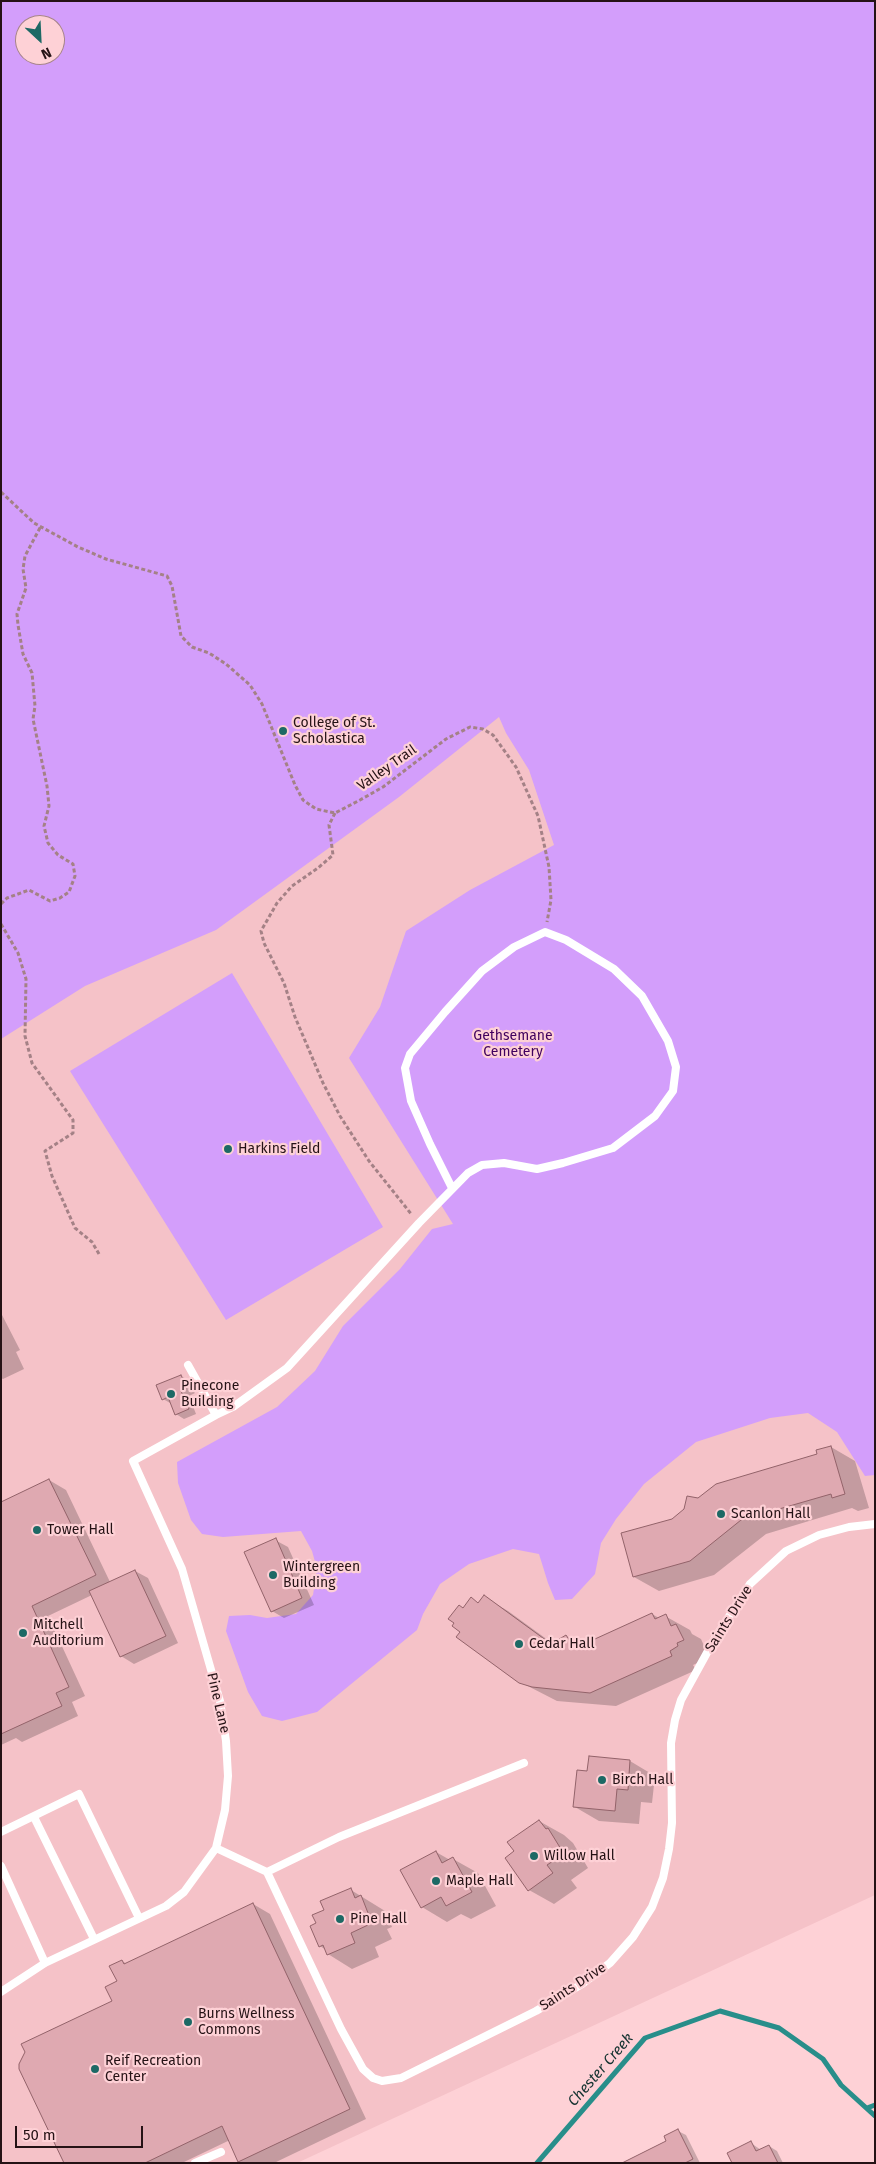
<!DOCTYPE html>
<html>
<head>
<meta charset="utf-8">
<style>
	body { margin:0 }
	#map { position:relative; width:876px; height:2164px; overflow:hidden; background:#fed1d6; font-family:"Fira Sans",sans-serif }
	canvas { display:block }
	.frame { position:absolute; inset:0; border:2px solid #251215; pointer-events:none }
	.north { position:absolute; left:15px; top:15px; width:50px; height:50px; box-sizing:border-box; background:#fed1d6; border:1px solid #a78589; border-radius:50%; rotate:155deg; font-size:14px; font-weight:700; line-height:20px; text-align:center; color:#251215 }
	.north::after { content:''; display:block; margin:auto; width:18px; height:22px; background:#1d6965; clip-path:polygon(50% 0,100% 100%,50% 72%,0 100%) }
	.scale { position:absolute; left:15px; top:2126px; width:128px; height:22px; box-sizing:border-box; border:2px solid #251215; border-top:0; padding-left:6px; font-size:15px; line-height:18px; white-space:nowrap; color:#251215; -webkit-text-stroke:4px #fed1d6; paint-order:stroke }
</style>
</head>
<body>
<div id="map">
<canvas width="876" height="2164"></canvas>
<div class="frame"></div>
<div class="north">N</div>
<div class="scale">50 m</div>
</div>
<script>
const context = document.querySelector('canvas').getContext('2d');
context.lineJoin = 'round';
function fill(path, color) { context.fillStyle = color; context.fill(path, 'evenodd'); }
const poly = rows => new Path2D(rows.map(r => 'M' + r).join(''));
function strokePath(path, color, width, dash) { context.strokeStyle = color; context.lineWidth = width; context.lineCap = dash ? 'butt' : 'round'; context.setLineDash(dash || []); context.stroke(path); }
function label(font, color, halo, rows, align = 'center') {
  context.font = font + ' "Fira Sans",sans-serif'; context.lineWidth = 4.5; context.setLineDash([]); context.textBaseline = 'middle'; context.strokeStyle = halo; context.fillStyle = color; for (const [text, x, y, turn = 0] of rows) {
    context.save(); context.translate(x, y); context.rotate((+turn || 0) * Math.PI / 180); context.textAlign = isNaN(turn) ? turn : align; if (halo) context.strokeText(text, 0, 0); context.fillText(text, 0, 0); context.restore();
  }
}
fill(poly([
	[128,1,875,1402,875,1895,297,2163,1,2163,1,60,25,55,55,55]
]), '#f5c2c8');
fill(poly([
	[1,1,875,1,875,1475,865,1476,837,1432,808,1413,770,1418,696,1442,644,1484,616,1519,601,1543,595,1574,572,1599,555,1600,548,1583,539,1554,513,1549,469,1564,440,1584,423,1614,417,1630,317,1712,282,1721,262,1716,248,1692,226,1631,229,1616,250,1615,267,1618,296,1614,313,1595,317,1569,312,1551,301,1531,223,1537,202,1534,191,1520,178,1483,177,1462,277,1407,315,1371,343,1326,400,1269,432,1229,453,1224,349,1058,380,1007,406,931,470,890,554,845,529,770,506,733,499,717,399,797,216,930,85,986,1,1039],
	[25,25,55,25,55,55,25,55],
	[232,973,383,1227,226,1320,70,1071]
]), '#d39efb');
fill(poly([
	[1,1313,20,1350,16,1352,24,1369,3,1379,1,1378],
	[181,1376,190,1381,195,1393,189,1396,196,1414,184,1419,176,1414,172,1404,163,1399],
	[831,1447,855,1461,869,1508,858,1511,852,1508,766,1534,714,1575,659,1591,634,1577,673,1520,698,1499,819,1455],
	[49,1480,66,1490,110,1582,135,1571,148,1578,178,1643,134,1664,121,1656,92,1595,48,1616,85,1696,72,1702,78,1716,22,1742,16,1738,1,1745,1,1503],
	[275,1540,288,1547,314,1605,284,1618,272,1611],
	[484,1597,508,1611,552,1643,557,1643,566,1636,582,1646,652,1614,659,1618,665,1616,690,1630,692,1634,701,1639,708,1655,702,1661,693,1665,696,1670,616,1706,557,1701,520,1682,462,1632,464,1609,471,1599,479,1604],
	[590,1758,630,1761,655,1776,652,1803,641,1802,639,1824,599,1821,575,1807,589,1772],
	[539,1821,564,1835,573,1843,588,1868,571,1880,577,1888,554,1904,529,1890],
	[436,1852,450,1860,453,1859,478,1873,496,1906,471,1919,461,1914,447,1922,422,1907],
	[351,1890,385,1911,392,1927,387,1929,392,1939,375,1947,379,1957,352,1969,328,1954,326,1950,320,1946,317,1924,325,1911],
	[253,1904,270,1914,366,2119,274,2163,242,2163,239,2161,230,2140,182,2163,63,2163,65,2162,113,2001,122,1961,127,1964],
	[678,2131,686,2135,700,2163,643,2163],
	[751,2143,761,2150,769,2146,777,2151,783,2163,733,2163]
]), '#0003');
strokePath(poly([
	[867,2108,875,2105],
	[537,2163,645,2038,720,2011,779,2028,823,2059,841,2085,875,2116]
]), '#288e8a', 5);
const building = poly([
	[181,1375,187,1388,181,1391,189,1409,175,1415,168,1397,162,1400,156,1385,181,1375],
	[831,1446,845,1494,832,1498,831,1494,741,1520,690,1561,633,1577,621,1533,672,1519,684,1509,687,1496,698,1498,716,1484,817,1454,816,1450,831,1446],
	[49,1479,96,1575,32,1606,69,1687,56,1693,62,1706,1,1734,1,1502,49,1479],
	[276,1538,302,1598,271,1612,244,1552,276,1538],
	[135,1570,166,1636,120,1657,89,1591,135,1570],
	[484,1595,547,1641,556,1641,566,1635,572,1644,584,1644,652,1613,655,1619,666,1614,671,1626,676,1624,684,1640,677,1643,678,1646,670,1651,672,1656,590,1693,532,1687,519,1683,456,1637,460,1632,452,1626,454,1623,448,1619,459,1605,463,1608,471,1597,478,1603,484,1595],
	[589,1756,630,1760,628,1790,617,1789,615,1811,573,1807,577,1770,587,1771,589,1756],
	[539,1820,546,1829,548,1828,564,1854,547,1865,553,1873,528,1891,505,1858,514,1851,507,1842,539,1820],
	[436,1851,442,1863,453,1857,472,1892,446,1906,441,1897,421,1908,400,1870,436,1851],
	[351,1888,355,1898,361,1895,368,1913,364,1915,368,1925,351,1933,355,1943,327,1955,323,1945,319,1947,310,1926,316,1923,312,1915,324,1910,320,1901,351,1888],
	[253,1903,350,2109,238,2162,222,2126,145,2163,64,2163,19,2069,19,2064,25,2052,21,2044,112,2001,105,1987,117,1981,109,1966,122,1960,124,1964,253,1903],
	[678,2129,693,2159,685,2163,622,2163,666,2141,664,2136,678,2129],
	[751,2141,756,2151,769,2145,778,2163,732,2163,727,2153,751,2141]
]);
fill(building, '#dfa9b1');
strokePath(building, '#93636a', 1);
strokePath(poly([
	[1,492,34,523,78,547,106,559,167,576,172,586,181,636,192,647,209,653,226,664,250,685,262,704,295,785,303,800,316,809,335,813,360,800,383,787,446,739,470,727,483,729,493,735,516,767,538,816,549,867,551,900,547,922],
	[335,813,329,825,333,855,318,868,292,886,277,903,261,931,264,943,284,983,295,1017,323,1083,340,1116,369,1161,412,1215],
	[1,904,7,898,29,890,50,901,60,898,69,892,75,876,73,864,58,855,48,843,44,826,49,806,47,786,33,719,35,706,32,673,23,654,18,625,17,614,26,588,23,569,25,556,41,526],
	[1,924,18,953,26,979,25,1036,32,1063,73,1120,73,1133,45,1151,52,1176,75,1228,92,1242,99,1254]
]), '#a48186', 3, [4, 2.5]);
strokePath(poly([
	[216,1415,233,1407,287,1368,419,1223,468,1173,482,1165,504,1163,537,1169,563,1163,613,1148,655,1116,673,1091,676,1067,668,1041,642,996,614,969,566,940,545,932,514,947,482,971,445,1012,410,1054,405,1068,411,1101,430,1144,452,1188],
	[34,1817,94,1939],
	[1,1832,79,1794,139,1918],
	[216,1848,267,1872,341,2029,363,2069,373,2078,382,2081,401,2078,536,2011,582,1984,610,1963,633,1937,652,1907,663,1878,669,1849,672,1823,671,1743,675,1720,681,1700,714,1640,750,1584,786,1551,819,1535,849,1527,875,1524],
	[1,1866,45,1963],
	[267,1872,339,1837,524,1763],
	[1,1992,45,1963,166,1906,184,1892,216,1848,225,1810,228,1776,226,1741,220,1701,182,1569,133,1461,216,1415,188,1365],
	[195,2163,221,2152]
]), '#fff', 8);
for (const [x, y, r, color] of [
	[283,731,5,"#1d6965"],
	[228,1149,5,"#1d6965"],
	[171,1394,5,"#1d6965"],
	[721,1514,5,"#1d6965"],
	[37,1530,5,"#1d6965"],
	[273,1575,5,"#1d6965"],
	[23,1633,5,"#1d6965"],
	[519,1644,5,"#1d6965"],
	[602,1780,5,"#1d6965"],
	[534,1856,5,"#1d6965"],
	[436,1881,5,"#1d6965"],
	[340,1919,5,"#1d6965"],
	[188,2022,5,"#1d6965"],
	[95,2069,5,"#1d6965"]
]) { const dot = new Path2D(); dot.arc(x, y, r, 0, 2 * Math.PI); context.fillStyle = color; context.fill(dot); strokePath(dot, '#fed1d6', 2); }
label('14px', '#251215', '#fed1d6', [
	["College of St.",293,723],
	["Scholastica",293,739],
	["Harkins Field",238,1149],
	["Pinecone",181,1386],
	["Building",181,1402],
	["Scanlon Hall",731,1514],
	["Tower Hall",47,1530],
	["Wintergreen",283,1567],
	["Building",283,1583],
	["Mitchell",33,1625],
	["Auditorium",33,1641],
	["Cedar Hall",529,1644],
	["Birch Hall",612,1780],
	["Willow Hall",544,1856],
	["Maple Hall",446,1881],
	["Pine Hall",350,1919],
	["Burns Wellness",198,2014],
	["Commons",198,2030],
	["Reif Recreation",105,2061],
	["Center",105,2077]
], 'left');
label('14px', '#251215', '#fed1d6', [
	["Valley Trail",387,768,-35],
	["Saints Drive",729,1619,-58],
	["Pine Lane",218,1703,77],
	["Saints Drive",573,1987,-33]
]);
label('14px', '#41015f', '#fed1d6', [
	["Gethsemane",513,1036],
	["Cemetery",513,1052]
]);
label('italic 15px', '#143230', '#fed1d6', [
	["Chester Creek",601,2070,-49]
]);
</script>
</body>
</html>
